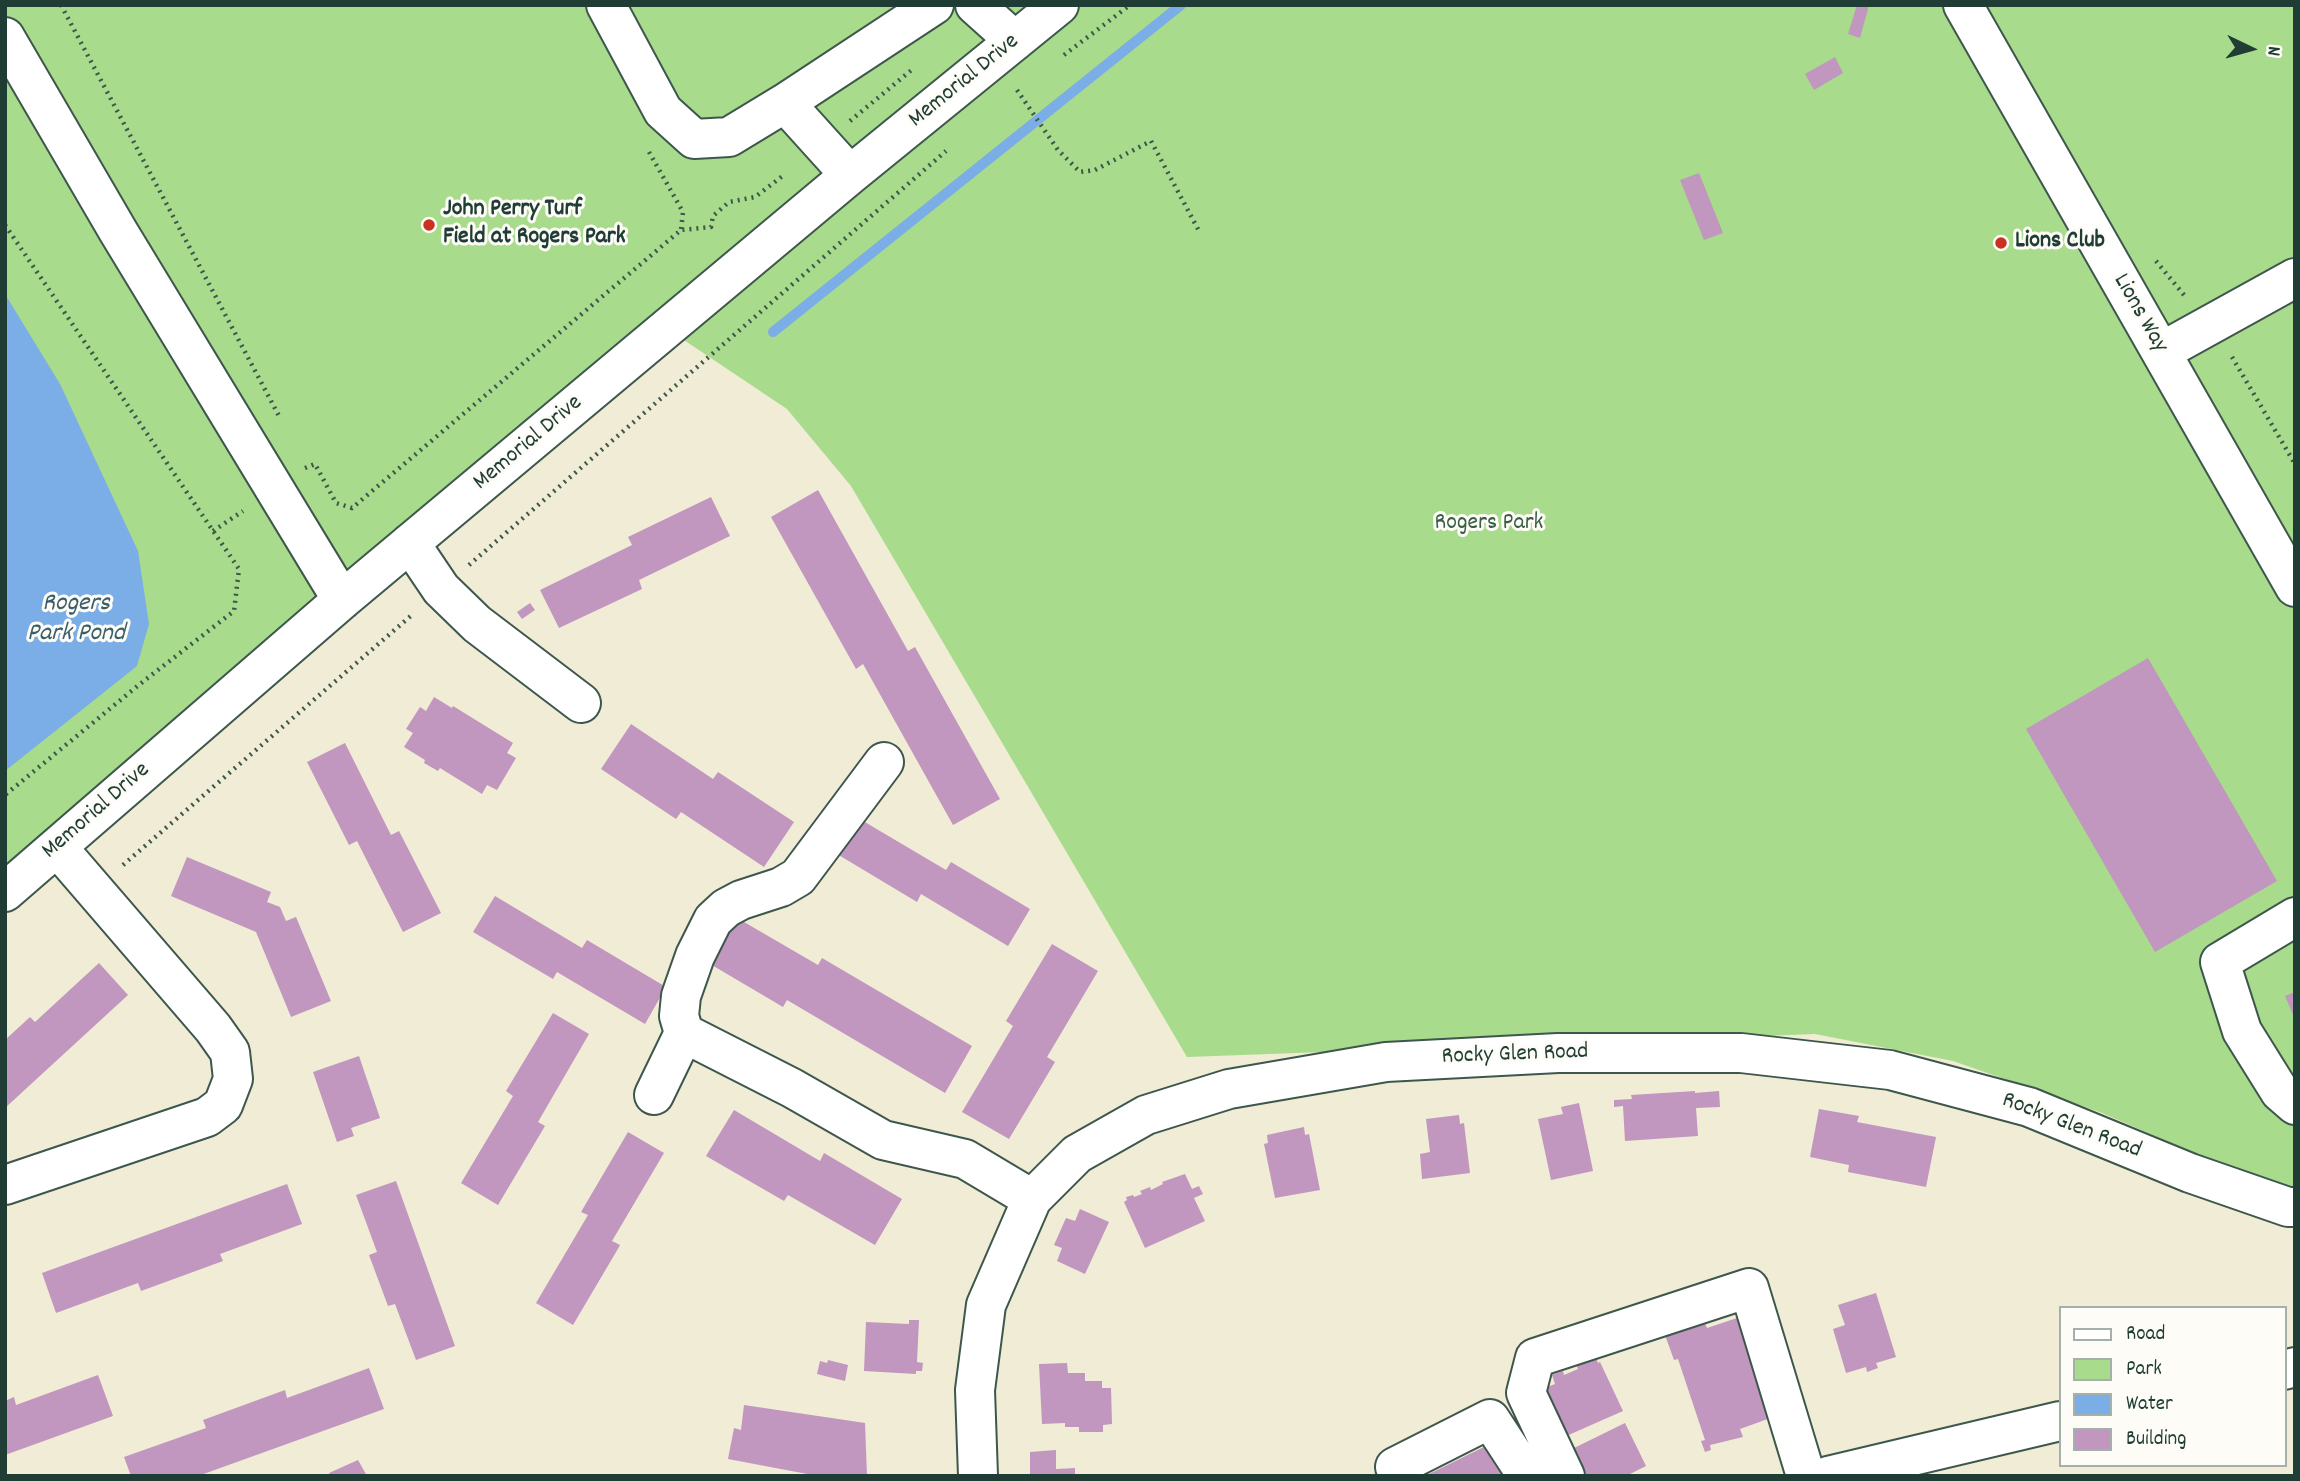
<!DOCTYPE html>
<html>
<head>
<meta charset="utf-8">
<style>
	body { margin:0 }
	#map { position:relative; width:2300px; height:1481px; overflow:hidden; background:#f0ecd5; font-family:Dekko,sans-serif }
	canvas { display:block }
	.frame { position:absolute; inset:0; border:7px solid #1f3d34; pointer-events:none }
	.legend { position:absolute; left:2059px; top:1306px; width:228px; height:161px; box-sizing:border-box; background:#fdfcf7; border:2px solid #a4b0a9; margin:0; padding:9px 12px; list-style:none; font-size:21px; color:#1f3d34 }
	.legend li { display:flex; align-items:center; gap:14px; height:35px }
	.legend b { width:35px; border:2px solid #a4b0a9 }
	.north { position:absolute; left:2216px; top:14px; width:70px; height:70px; -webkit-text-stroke:5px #fdfcf7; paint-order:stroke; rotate:95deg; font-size:19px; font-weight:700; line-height:28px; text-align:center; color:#1f3d34 }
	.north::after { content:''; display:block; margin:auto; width:24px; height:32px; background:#1f3d34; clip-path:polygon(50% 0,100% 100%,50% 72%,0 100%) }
</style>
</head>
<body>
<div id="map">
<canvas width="2300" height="1481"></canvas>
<div class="frame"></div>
<ul class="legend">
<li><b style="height:9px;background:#fff"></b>Road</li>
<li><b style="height:19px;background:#a8db8b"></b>Park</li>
<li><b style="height:19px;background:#7bade7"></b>Water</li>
<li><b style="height:19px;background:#c196bf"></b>Building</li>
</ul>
<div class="north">N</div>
</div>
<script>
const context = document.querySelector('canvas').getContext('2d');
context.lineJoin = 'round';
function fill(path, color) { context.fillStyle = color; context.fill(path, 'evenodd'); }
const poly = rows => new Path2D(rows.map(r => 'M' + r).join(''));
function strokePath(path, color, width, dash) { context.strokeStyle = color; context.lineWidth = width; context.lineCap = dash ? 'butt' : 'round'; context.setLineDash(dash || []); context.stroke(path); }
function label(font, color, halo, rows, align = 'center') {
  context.font = font + ' Dekko,sans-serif'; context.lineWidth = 6; context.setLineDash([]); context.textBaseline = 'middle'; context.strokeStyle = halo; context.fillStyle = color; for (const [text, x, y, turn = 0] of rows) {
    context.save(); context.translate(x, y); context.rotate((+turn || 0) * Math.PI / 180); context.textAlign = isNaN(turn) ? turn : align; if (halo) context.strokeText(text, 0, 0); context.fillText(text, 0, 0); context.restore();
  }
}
fill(poly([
	[5,5,2295,5,2295,1190,2278,1189,2102,1113,1953,1061,1815,1034,1187,1057,851,486,787,409,654,320,221,680,5,865]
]), '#a8db8b');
fill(poly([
	[5,294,60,384,138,551,149,624,137,666,5,771]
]), '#7bade7');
strokePath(poly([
	[773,332,1181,5]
]), '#7bade7', 10);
fill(poly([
	[1857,5,1869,5,1860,38,1848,34],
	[1835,57,1843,73,1814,90,1805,74],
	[1699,173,1723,233,1704,240,1680,180],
	[818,490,908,651,915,647,1000,799,953,825,863,664,856,669,771,517],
	[711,497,730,536,639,580,642,589,559,628,540,590,632,545,628,537],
	[530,603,535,610,522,619,517,612],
	[2148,658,2277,881,2155,952,2026,729],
	[434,697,452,708,453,706,513,743,507,753,516,758,497,790,487,785,482,794,440,768,438,771,424,763,425,760,404,747,413,733,406,729,420,707,426,711],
	[631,724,713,779,718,772,794,822,764,867,681,812,676,819,601,769],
	[345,743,391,835,399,831,441,913,403,932,357,841,349,845,307,762],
	[858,818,946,870,951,862,1030,909,1008,946,921,894,917,902,837,854],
	[187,857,271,892,267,902,280,907,286,921,296,917,331,1001,291,1017,256,932,171,896],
	[495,896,582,948,587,940,666,987,645,1024,557,972,553,979,473,932],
	[732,915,818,965,822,958,972,1046,945,1093,787,1000,783,1007,705,961],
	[1052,944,1098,971,1047,1057,1055,1062,1009,1139,962,1112,1013,1026,1006,1021],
	[99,963,128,995,5,1108,5,1040,30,1017,35,1022],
	[2295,992,2295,1019,2285,996],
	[553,1013,589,1034,538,1122,545,1126,498,1205,461,1183,513,1096,506,1091],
	[359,1056,380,1118,351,1128,354,1136,337,1142,313,1072],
	[1695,1091,1695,1093,1719,1091,1720,1107,1696,1108,1698,1136,1625,1141,1623,1106,1614,1107,1614,1100,1632,1099,1631,1095],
	[1579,1103,1593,1171,1551,1180,1538,1119,1563,1114,1561,1107],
	[1819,1109,1859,1116,1857,1122,1936,1137,1926,1187,1848,1172,1849,1165,1810,1157],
	[734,1110,820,1161,824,1153,902,1199,875,1245,788,1195,784,1201,706,1156],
	[1459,1115,1460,1124,1464,1123,1470,1173,1422,1179,1420,1154,1430,1152,1426,1119],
	[1304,1127,1305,1135,1309,1134,1320,1190,1275,1198,1264,1144,1268,1143,1267,1135],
	[628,1132,664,1153,612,1241,620,1245,619,1247,573,1325,536,1303,588,1215,581,1212],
	[1185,1174,1192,1189,1199,1186,1203,1194,1194,1198,1205,1221,1145,1248,1124,1202,1127,1200,1126,1197,1133,1195,1134,1197,1142,1194,1140,1191,1150,1187,1151,1190,1163,1184,1162,1182],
	[396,1181,455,1346,416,1360,395,1304,388,1306,369,1255,377,1252,356,1195],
	[287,1184,302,1224,220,1254,223,1261,141,1291,138,1283,56,1313,42,1273],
	[1080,1209,1109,1222,1085,1274,1057,1261,1062,1248,1054,1245,1066,1218,1075,1221],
	[1876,1293,1896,1357,1876,1363,1878,1368,1867,1372,1866,1367,1846,1373,1833,1329,1845,1325,1838,1305],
	[1743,1316,1776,1416,1740,1429,1743,1437,1710,1445,1711,1450,1705,1452,1701,1441,1705,1440,1678,1359,1674,1360,1665,1335,1704,1321,1707,1328],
	[909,1320,919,1320,917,1362,923,1363,922,1371,916,1371,916,1374,864,1371,866,1322,909,1324],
	[1595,1355,1598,1363,1600,1362,1623,1411,1564,1437,1542,1389,1555,1384,1552,1375,1563,1371,1564,1375,1578,1369,1576,1364],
	[828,1360,848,1365,845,1381,817,1374,820,1361,827,1363],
	[1067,1363,1068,1373,1085,1373,1085,1381,1102,1381,1102,1388,1111,1388,1112,1424,1103,1425,1103,1432,1079,1432,1079,1427,1065,1427,1065,1423,1042,1424,1039,1364],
	[369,1368,384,1409,198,1476,131,1476,124,1457,206,1428,203,1420,285,1390,287,1398],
	[98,1375,113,1416,5,1455,5,1401,14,1397,16,1405],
	[744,1405,865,1423,867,1476,818,1476,728,1459,734,1428,741,1430],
	[1625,1423,1646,1466,1626,1476,1582,1476,1570,1450],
	[1494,1442,1511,1476,1425,1476],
	[1056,1450,1056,1469,1075,1468,1075,1476,1030,1476,1030,1452],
	[358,1460,367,1476,331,1476,329,1473]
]), '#c196bf');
const minor = poly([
	[606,5,663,111,694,139,729,137,785,103,850,175],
	[975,5,1015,41],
	[1963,5,2295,587],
	[5,37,118,231,342,600],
	[785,103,934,5],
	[2161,352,2295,278],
	[410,543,441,589,477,624,581,703],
	[5,892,342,600,850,175,1059,5],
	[2295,917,2220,962,2242,1031,2280,1092,2295,1105],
	[684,1033,679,1016,681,996,695,956,713,920,726,908,741,900,781,887,798,877,884,762],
	[654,1095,684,1033,792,1088,883,1140,965,1159,1032,1199],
	[5,1185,207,1117,223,1105,233,1079,230,1052,213,1028,57,847],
	[2284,1370,2295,1367],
	[1395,1467,1490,1419,1522,1468,1546,1476],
	[978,1476,975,1390,986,1305,1032,1199,1077,1154,1146,1115,1229,1089,1386,1062,1558,1053,1741,1053,1890,1070,2029,1107,2190,1173,2288,1207,2295,1207],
	[1565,1476,1526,1393,1535,1358,1749,1288,1806,1476],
	[1828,1476,2060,1421]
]);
strokePath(minor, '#3e574c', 42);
strokePath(poly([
	[61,5,279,416],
	[1064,55,1130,5],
	[1017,90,1058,150,1080,172,1095,170,1151,141,1199,231],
	[850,121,914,68],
	[649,152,683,212,681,230],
	[5,225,239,569,234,611,140,684,5,795],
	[2156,261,2184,295],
	[2232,357,2295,464],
	[305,468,315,464,336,503,352,508,681,230,711,227,713,216,729,202,755,197,784,175],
	[213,531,243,511],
	[469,565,946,151],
	[123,865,413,614]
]), '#3e574c', 4.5, [2, 5]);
strokePath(minor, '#fff', 38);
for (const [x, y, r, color] of [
	[429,225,7,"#c8321e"],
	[2001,243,7,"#c8321e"]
]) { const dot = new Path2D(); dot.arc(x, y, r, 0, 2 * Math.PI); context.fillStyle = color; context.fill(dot); strokePath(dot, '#fdfcf7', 2.5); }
label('24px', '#1f3d34', '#fdfcf7', [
	["Memorial Drive",965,82,-39],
	["Lions Way",2139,314,60],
	["Memorial Drive",529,444,-40],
	["Memorial Drive",97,812,-41],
	["Rocky Glen Road",1515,1056,-2],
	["Rocky Glen Road",2071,1127,21]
]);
label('bold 24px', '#1f3d34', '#fdfcf7', [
	["John Perry Turf",443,211],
	["Field at Rogers Park",443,239],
	["Lions Club",2015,243]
], 'left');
label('24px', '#3a5d45', '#fdfcf7', [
	["Rogers Park",1489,525]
]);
label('italic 26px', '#3b5f6a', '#fdfcf7', [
	["Rogers",76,605],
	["Park Pond",76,635]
]);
</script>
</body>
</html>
